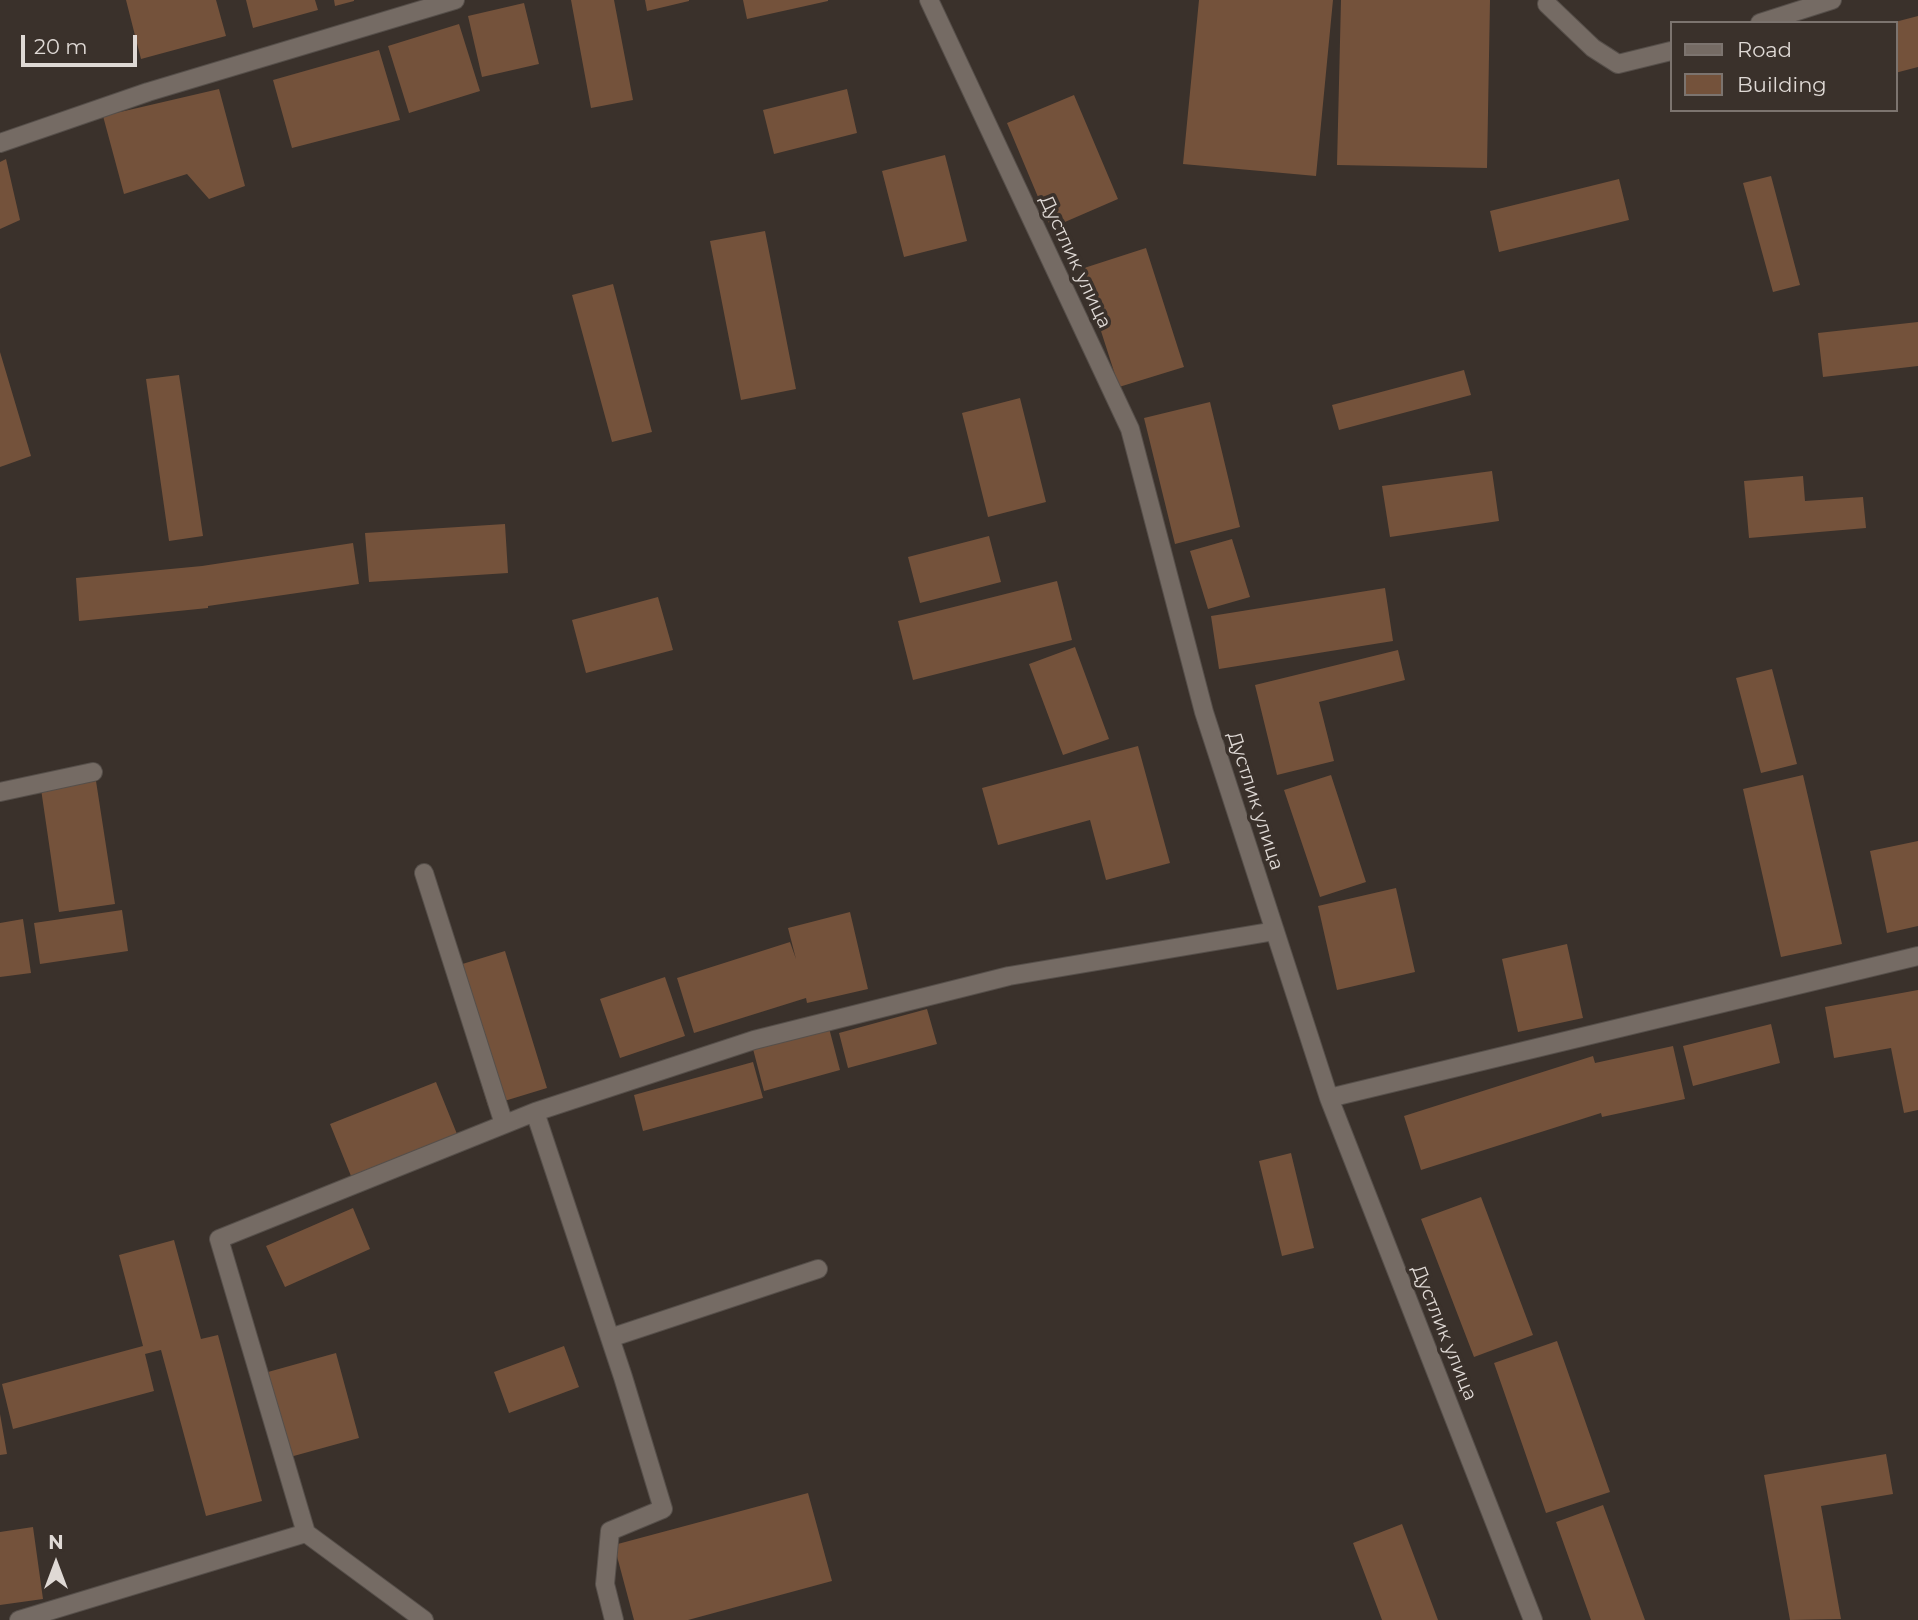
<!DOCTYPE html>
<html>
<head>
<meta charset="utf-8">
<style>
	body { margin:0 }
	#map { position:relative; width:1918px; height:1620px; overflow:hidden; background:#3a312b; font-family:Montserrat,sans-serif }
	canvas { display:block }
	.legend { position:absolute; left:1670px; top:21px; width:228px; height:91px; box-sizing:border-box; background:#3a312b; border:2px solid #7c746f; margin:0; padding:9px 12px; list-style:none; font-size:21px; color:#dfd9d5 }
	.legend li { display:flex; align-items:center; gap:14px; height:35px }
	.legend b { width:35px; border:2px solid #7c746f }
	.north { position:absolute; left:21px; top:1529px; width:70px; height:70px; -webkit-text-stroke:5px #3a312b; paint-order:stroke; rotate:0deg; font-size:19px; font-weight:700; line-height:28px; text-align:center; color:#dfd9d5 }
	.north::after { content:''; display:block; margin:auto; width:24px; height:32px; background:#dfd9d5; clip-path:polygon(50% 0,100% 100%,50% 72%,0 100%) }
	.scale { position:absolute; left:21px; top:35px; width:116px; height:32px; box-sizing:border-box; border:4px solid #dfd9d5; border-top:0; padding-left:9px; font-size:21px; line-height:24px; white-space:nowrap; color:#dfd9d5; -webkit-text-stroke:5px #3a312b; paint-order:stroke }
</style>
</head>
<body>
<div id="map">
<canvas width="1918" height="1620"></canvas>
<ul class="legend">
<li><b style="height:9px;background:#756b64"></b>Road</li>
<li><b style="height:19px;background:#74523b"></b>Building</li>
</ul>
<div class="north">N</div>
<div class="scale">20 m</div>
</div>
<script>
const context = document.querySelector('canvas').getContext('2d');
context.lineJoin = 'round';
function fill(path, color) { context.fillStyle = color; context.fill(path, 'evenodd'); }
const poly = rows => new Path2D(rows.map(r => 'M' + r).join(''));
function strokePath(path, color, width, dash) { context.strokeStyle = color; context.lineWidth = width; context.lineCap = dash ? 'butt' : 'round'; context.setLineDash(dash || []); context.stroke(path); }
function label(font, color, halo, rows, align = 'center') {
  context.font = font + ' Montserrat,sans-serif'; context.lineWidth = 7; context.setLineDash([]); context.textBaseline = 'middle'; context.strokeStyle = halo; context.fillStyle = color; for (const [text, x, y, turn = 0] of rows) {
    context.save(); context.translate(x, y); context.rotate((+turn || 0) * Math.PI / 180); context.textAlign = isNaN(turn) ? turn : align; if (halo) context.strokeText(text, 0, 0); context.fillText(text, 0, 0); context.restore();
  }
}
fill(poly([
	[126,0,216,0,226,36,141,59],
	[246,0,315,0,318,10,253,28],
	[334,0,354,0,354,1,335,6],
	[571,0,614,0,633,100,591,108],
	[645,0,689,0,689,1,647,11],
	[743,0,828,0,828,1,747,19],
	[1199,0,1333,0,1316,176,1183,164],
	[1341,0,1490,0,1487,168,1337,165],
	[524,3,539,64,482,77,468,16],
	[1918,16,1918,67,1895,73,1895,22],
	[459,24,480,91,409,113,388,46],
	[379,50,400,120,292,148,273,80],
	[219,89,245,186,209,199,187,174,124,194,103,116],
	[847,89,857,133,774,154,763,110],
	[1074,95,1118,199,1051,228,1007,123],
	[945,155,967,241,904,257,882,171],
	[6,159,20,220,0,229,0,162],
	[1771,176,1800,285,1773,292,1743,183],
	[1619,179,1629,220,1499,252,1490,211],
	[765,231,796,389,741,400,710,241],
	[1146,248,1184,367,1119,387,1081,269],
	[613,284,652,432,612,442,572,295],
	[1918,322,1918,366,1823,377,1818,333],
	[0,352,31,456,0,467],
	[1464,370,1471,395,1339,430,1332,405],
	[179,375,203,536,169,541,146,379],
	[1020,398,1046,502,988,517,962,413],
	[1210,402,1240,527,1175,544,1144,418],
	[1492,471,1499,521,1390,537,1382,486],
	[1803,476,1805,501,1863,497,1866,528,1749,538,1744,481],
	[505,524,508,573,369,582,365,533],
	[989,536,1001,582,920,603,908,557],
	[1232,539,1250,597,1208,609,1190,551],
	[353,543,359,584,208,606,208,608,79,621,76,578,202,566],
	[1057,581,1072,640,913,680,898,621],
	[1385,588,1393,641,1219,669,1211,616],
	[658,597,673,650,586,673,572,620],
	[1075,647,1109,739,1063,755,1029,664],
	[1398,650,1405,680,1319,702,1334,761,1277,775,1255,685],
	[1772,669,1797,764,1761,773,1736,678],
	[1138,746,1170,863,1106,880,1090,820,998,845,982,788],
	[1331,775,1366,882,1320,897,1284,790],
	[1803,775,1842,944,1781,957,1743,789],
	[96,781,115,904,59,912,41,789],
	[1918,841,1918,926,1887,933,1870,851],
	[1396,888,1415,972,1337,990,1318,906],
	[122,910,128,951,40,964,34,923],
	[850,912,868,989,807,1003,806,998,694,1033,677,978,790,942,796,959,788,928],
	[23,919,31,973,0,977,0,923],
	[1567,944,1583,1018,1518,1032,1502,959],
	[505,951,547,1088,488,1106,446,969],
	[665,977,685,1036,620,1058,600,999],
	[1918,990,1918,1110,1904,1113,1891,1048,1834,1058,1825,1007],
	[927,1009,937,1044,848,1068,839,1033],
	[1771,1024,1780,1063,1693,1086,1683,1046],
	[829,1028,840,1070,764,1091,753,1049],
	[1673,1046,1685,1099,1602,1117,1601,1113,1421,1170,1404,1116,1593,1056,1595,1063],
	[753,1062,763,1098,643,1131,634,1095],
	[436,1082,457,1134,351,1176,330,1124],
	[1291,1153,1314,1248,1282,1256,1259,1161],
	[1481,1197,1533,1335,1474,1357,1421,1219],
	[353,1208,370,1249,285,1287,266,1246],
	[174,1240,201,1339,218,1335,262,1501,206,1516,161,1350,145,1354,154,1391,13,1429,2,1384,143,1346,119,1255],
	[1557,1341,1610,1492,1546,1513,1494,1363],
	[564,1346,579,1387,509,1413,494,1372],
	[336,1353,359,1438,290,1457,268,1372],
	[0,1414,7,1454,0,1455],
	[1886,1454,1893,1494,1821,1506,1841,1619,1790,1620,1764,1475],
	[808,1493,832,1581,688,1620,634,1620,614,1545],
	[1603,1505,1645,1620,1591,1620,1556,1522],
	[1402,1524,1438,1620,1382,1620,1353,1543],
	[33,1527,43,1599,0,1605,0,1532]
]), '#74523b');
const minor = poly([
	[929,0,1130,429,1204,712,1329,1098,1533,1620],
	[1547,4,1593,48,1618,64,1671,51],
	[1760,23,1832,0],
	[0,143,148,92,455,0],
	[0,792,93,772],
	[424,873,504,1124],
	[1329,1098,1918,956],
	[535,1112,623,1377,663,1509,610,1531,605,1584,614,1620],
	[610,1338,818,1269],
	[19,1620,306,1533],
	[424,1620,306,1533,219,1239,535,1112,754,1040,1009,976,1275,931]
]);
strokePath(minor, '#564f4a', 20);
strokePath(minor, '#756b64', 18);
label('19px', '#dfd9d5', '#3a312b', [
	["Дустлик улица",1075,262,65],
	["Дустлик улица",1255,801,72],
	["Дустлик улица",1444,1333,68]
]);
</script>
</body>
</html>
